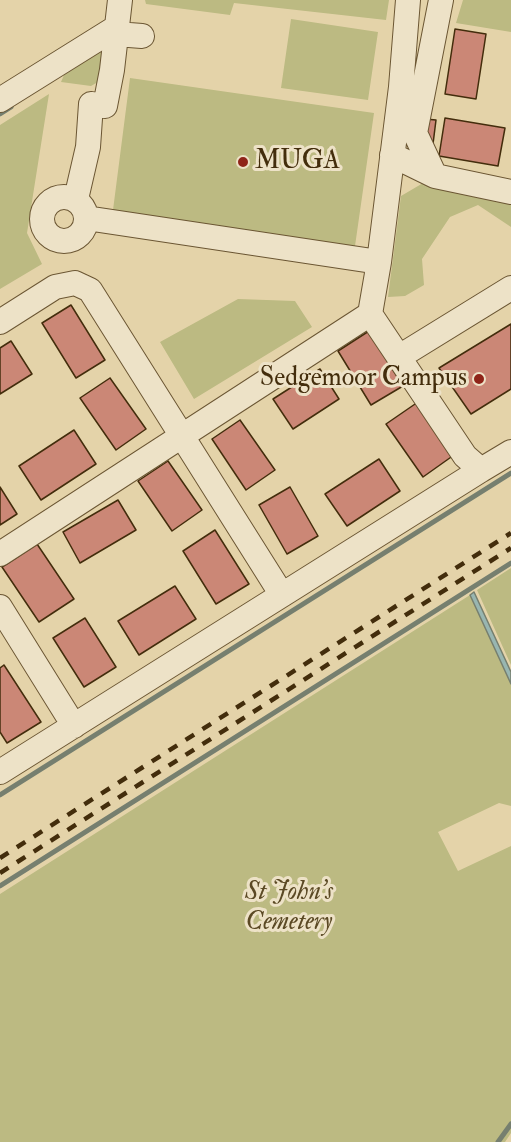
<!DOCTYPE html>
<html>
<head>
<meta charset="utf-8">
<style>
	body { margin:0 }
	canvas { display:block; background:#e4d3a9 }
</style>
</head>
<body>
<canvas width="511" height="1142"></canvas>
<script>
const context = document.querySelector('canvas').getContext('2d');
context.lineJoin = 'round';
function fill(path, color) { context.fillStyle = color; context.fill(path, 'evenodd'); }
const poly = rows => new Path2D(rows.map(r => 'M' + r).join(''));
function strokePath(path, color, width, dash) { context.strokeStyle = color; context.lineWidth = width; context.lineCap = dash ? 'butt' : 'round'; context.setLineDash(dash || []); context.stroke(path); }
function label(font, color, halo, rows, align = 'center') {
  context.font = font + ' "IM FELL Double Pica",serif'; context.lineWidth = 6; context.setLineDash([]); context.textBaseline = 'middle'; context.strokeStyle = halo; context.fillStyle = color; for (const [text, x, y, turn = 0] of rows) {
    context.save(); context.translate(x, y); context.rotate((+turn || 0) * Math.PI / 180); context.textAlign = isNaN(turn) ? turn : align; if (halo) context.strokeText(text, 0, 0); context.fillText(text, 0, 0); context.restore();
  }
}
fill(poly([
	[145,0,389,0,386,20,234,3,230,15,146,4],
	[463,0,511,0,511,32,456,23],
	[291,19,378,32,368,100,281,88],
	[100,52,104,57,98,82,91,86,61,82,64,75],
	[130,78,374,113,355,246,113,210],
	[49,94,27,233,42,264,0,289,0,125],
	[435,176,511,192,511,227,478,205,450,217,422,259,424,285,405,296,388,297,401,196],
	[238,299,295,301,312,327,194,399,160,342],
	[511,568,511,665,477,590],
	[470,595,511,684,511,806,499,803,438,832,458,871,511,846,511,1133,505,1142,0,1142,0,894]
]), '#bcba82');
const water = poly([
	[474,592,511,672,511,684,470,595,474,592]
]);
fill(water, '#98b6b1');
strokePath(water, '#767f6f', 1.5);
strokePath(poly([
	[0,114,11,107],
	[0,795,511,473],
	[0,886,511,563],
	[498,1142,511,1124]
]), '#767f6f', 5);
const building = poly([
	[455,29,486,34,476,99,445,94,455,29],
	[445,118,505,128,498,166,439,156,445,118],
	[425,119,436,120,433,144,423,143,425,119],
	[71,305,105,360,76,378,42,323,71,305],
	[511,324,511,389,471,414,439,368,511,324],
	[369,331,403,386,371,405,338,351,369,331],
	[11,341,32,374,0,394,0,348,11,341],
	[320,369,339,399,293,429,273,399,320,369],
	[110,378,146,429,116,450,80,398,110,378],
	[418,402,454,455,423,477,386,424,418,402],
	[240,420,275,470,246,490,212,439,240,420],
	[74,430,96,464,41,500,19,466,74,430],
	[379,459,400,491,347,526,325,494,379,459],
	[168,461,202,510,172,531,138,481,168,461],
	[0,487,17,514,0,525,0,487],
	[290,487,318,536,287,554,259,505,290,487],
	[118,500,136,530,80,563,63,532,118,500],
	[215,530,249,584,216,604,183,551,215,530],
	[37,544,74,599,39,622,2,567,37,544],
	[175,586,196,619,139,655,118,621,175,586],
	[85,618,116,667,84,687,53,638,85,618],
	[4,665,41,722,7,743,0,732,0,668,4,665]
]);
fill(building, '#cb8776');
strokePath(building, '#432d0c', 1.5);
const minor = poly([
	[116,34,142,36],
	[0,100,117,27],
	[392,155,435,176,511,192],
	[435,176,415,133,441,0],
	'42 219a22 22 0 1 1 44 0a22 22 0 1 1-44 0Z',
	[76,199,88,147,91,104,105,106,112,70,120,0],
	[86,218,379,262,401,87,408,0],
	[379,262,370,314,465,456,481,470,511,452],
	[0,322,55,287,75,283,90,290,282,595],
	[399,357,511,288],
	[0,554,370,314],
	[0,607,74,726],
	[0,772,481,470]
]);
strokePath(minor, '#6b5633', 26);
strokePath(minor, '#ede2c7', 24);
strokePath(poly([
	[0,858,511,533],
	[0,873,511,548]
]), '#432d0c', 4.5, [10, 10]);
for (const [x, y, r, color] of [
	[243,162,6,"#8f2418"],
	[479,379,6,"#8f2418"]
]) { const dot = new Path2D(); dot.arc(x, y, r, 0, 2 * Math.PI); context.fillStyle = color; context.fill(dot); strokePath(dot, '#ede2c7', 2); }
label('26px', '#432d0c', '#ede2c7', [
	["MUGA",255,162],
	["Sedgemoor Campus",467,379,"right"]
], 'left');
label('italic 26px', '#5b4924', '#ede2c7', [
	["St John's",289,893],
	["Cemetery",289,923]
]);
</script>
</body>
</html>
